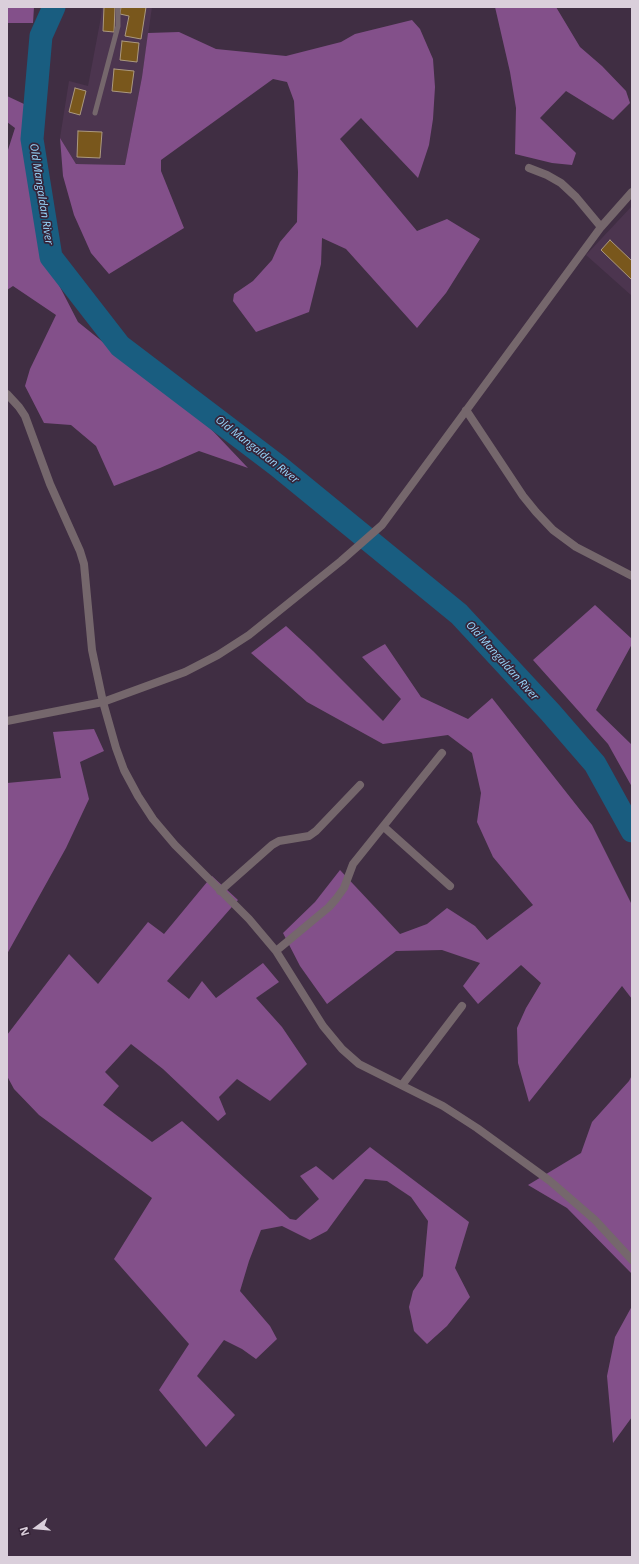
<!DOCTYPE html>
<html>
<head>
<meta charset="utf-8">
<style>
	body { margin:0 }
	#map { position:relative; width:639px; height:1564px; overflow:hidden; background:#402e43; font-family:"Open Sans",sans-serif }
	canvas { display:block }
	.frame { position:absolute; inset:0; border:8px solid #dacfdb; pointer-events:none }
	.north { position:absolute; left:16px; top:1508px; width:40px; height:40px; -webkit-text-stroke:3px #362438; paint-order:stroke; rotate:254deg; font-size:11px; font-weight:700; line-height:16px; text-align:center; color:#dacfdb }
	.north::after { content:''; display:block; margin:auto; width:14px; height:18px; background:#dacfdb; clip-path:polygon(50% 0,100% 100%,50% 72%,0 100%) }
</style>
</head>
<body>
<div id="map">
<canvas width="639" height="1564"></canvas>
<div class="frame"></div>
<div class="north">N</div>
</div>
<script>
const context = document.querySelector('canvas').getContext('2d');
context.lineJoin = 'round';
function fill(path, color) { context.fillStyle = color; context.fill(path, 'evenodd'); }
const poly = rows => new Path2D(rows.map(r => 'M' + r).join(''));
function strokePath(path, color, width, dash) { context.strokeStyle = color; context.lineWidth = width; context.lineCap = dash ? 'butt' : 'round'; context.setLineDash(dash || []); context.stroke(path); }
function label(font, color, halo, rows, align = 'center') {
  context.font = font + ' "Open Sans",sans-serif'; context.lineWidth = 3.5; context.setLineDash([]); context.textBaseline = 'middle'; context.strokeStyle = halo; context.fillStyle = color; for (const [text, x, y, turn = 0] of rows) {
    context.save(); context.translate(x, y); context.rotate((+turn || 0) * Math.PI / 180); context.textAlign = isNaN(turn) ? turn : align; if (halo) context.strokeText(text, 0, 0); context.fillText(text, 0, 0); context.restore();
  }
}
fill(poly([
	[102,7,152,7,142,77,125,165,76,164,60,138,69,81,88,86,101,17],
	[632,206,632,296,586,255]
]), '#4c354f');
fill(poly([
	[7,7,34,7,33,23,7,23],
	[495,7,556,7,580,47,602,66,626,91,630,103,613,120,566,91,540,118,576,153,572,165,552,163,515,154,516,108,510,72],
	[412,20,420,29,433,59,435,87,433,119,429,145,418,178,361,118,340,139,417,231,447,219,480,239,446,293,417,328,346,249,322,238,321,264,309,312,256,332,233,301,234,294,253,281,272,260,280,242,297,222,298,172,294,101,287,82,273,79,161,160,161,171,184,228,109,274,91,253,74,215,63,176,60,138,76,164,125,165,142,77,148,33,179,32,216,49,286,56,341,42,355,34],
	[7,96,24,104,27,165,43,254,78,322,211,429,248,468,199,451,160,468,114,486,96,446,71,425,44,423,25,386,30,369,56,315,13,286,7,290,7,153,15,128,7,122],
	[595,605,632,639,632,644,596,710,632,745,632,787,608,744,533,660],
	[286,626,313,651,383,721,401,699,362,657,385,644,421,697,468,719,492,698,592,825,632,905,632,999,622,986,529,1102,518,1063,517,1028,526,1008,541,983,521,965,478,1004,463,986,480,963,442,950,396,951,327,1004,300,966,283,933,315,902,340,870,400,934,427,924,447,908,475,926,487,940,533,905,493,857,477,822,481,793,472,753,448,735,383,744,307,702,251,653],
	[94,729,104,751,80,762,89,799,66,848,7,954,7,783,61,778,53,732],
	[212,876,238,900,167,981,189,999,202,981,216,998,263,963,279,982,256,998,282,1027,307,1064,270,1101,237,1079,219,1097,226,1114,218,1121,163,1069,131,1044,105,1072,119,1086,103,1105,152,1142,182,1121,290,1219,296,1220,319,1199,300,1176,316,1166,333,1180,370,1147,469,1222,455,1268,470,1297,447,1326,427,1344,414,1331,409,1307,413,1291,423,1276,428,1221,411,1197,387,1181,365,1179,327,1231,310,1240,282,1226,261,1230,249,1261,240,1291,270,1326,277,1339,256,1359,242,1349,224,1340,197,1376,235,1415,206,1447,159,1390,189,1344,114,1259,152,1198,39,1115,14,1089,7,1076,7,1035,69,954,98,984,148,922,164,934],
	[632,1075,632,1274,567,1208,528,1185,581,1153,592,1122,629,1081],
	[632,1306,632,1417,613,1443,607,1376,615,1337]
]), '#83508a');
strokePath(poly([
	[54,7,41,36,32,139,51,257,120,346,278,466,459,614,550,712,595,764,632,831]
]), '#195d80', 23);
const building = poly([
	[104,7,115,7,114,32,103,31,104,7],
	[121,7,146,7,141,39,125,36,129,16,120,14,121,7],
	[122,41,139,43,137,62,120,60,122,41],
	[114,69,134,71,131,93,112,91,114,69],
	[75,88,86,91,80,115,69,112,75,88],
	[78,131,102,132,100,158,77,157,78,131],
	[610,240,632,261,632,280,601,250,610,240]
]);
fill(building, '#79571c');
strokePath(building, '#ab997f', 1);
strokePath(poly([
	[95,113,118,26,118,7]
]), '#75676c', 5);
strokePath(poly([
	[529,168,547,175,561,183,576,197,601,227],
	[7,394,19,407,25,416,50,484,80,551,84,564,92,650,103,702,116,748,124,770,138,796,153,819,175,845,249,919,276,951,323,1026,342,1049,359,1064,443,1106,477,1128,550,1181,595,1220,632,1260],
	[466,410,523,496,536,512,553,530,576,547,632,576],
	[7,721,103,702,185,672,218,655,249,635,341,561,382,525,601,227,632,192],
	[384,827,450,886],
	[220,891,272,845,279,841,309,836,316,831,360,785],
	[276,951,329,907,336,899,344,888,353,864,442,753],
	[402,1085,462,1006]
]), '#75676c', 8);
label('italic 11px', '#98d7fc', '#362438', [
	["Old Mangaldan River",41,194,81],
	["Old Mangaldan River",257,450,38],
	["Old Mangaldan River",502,661,48]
]);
</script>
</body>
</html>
